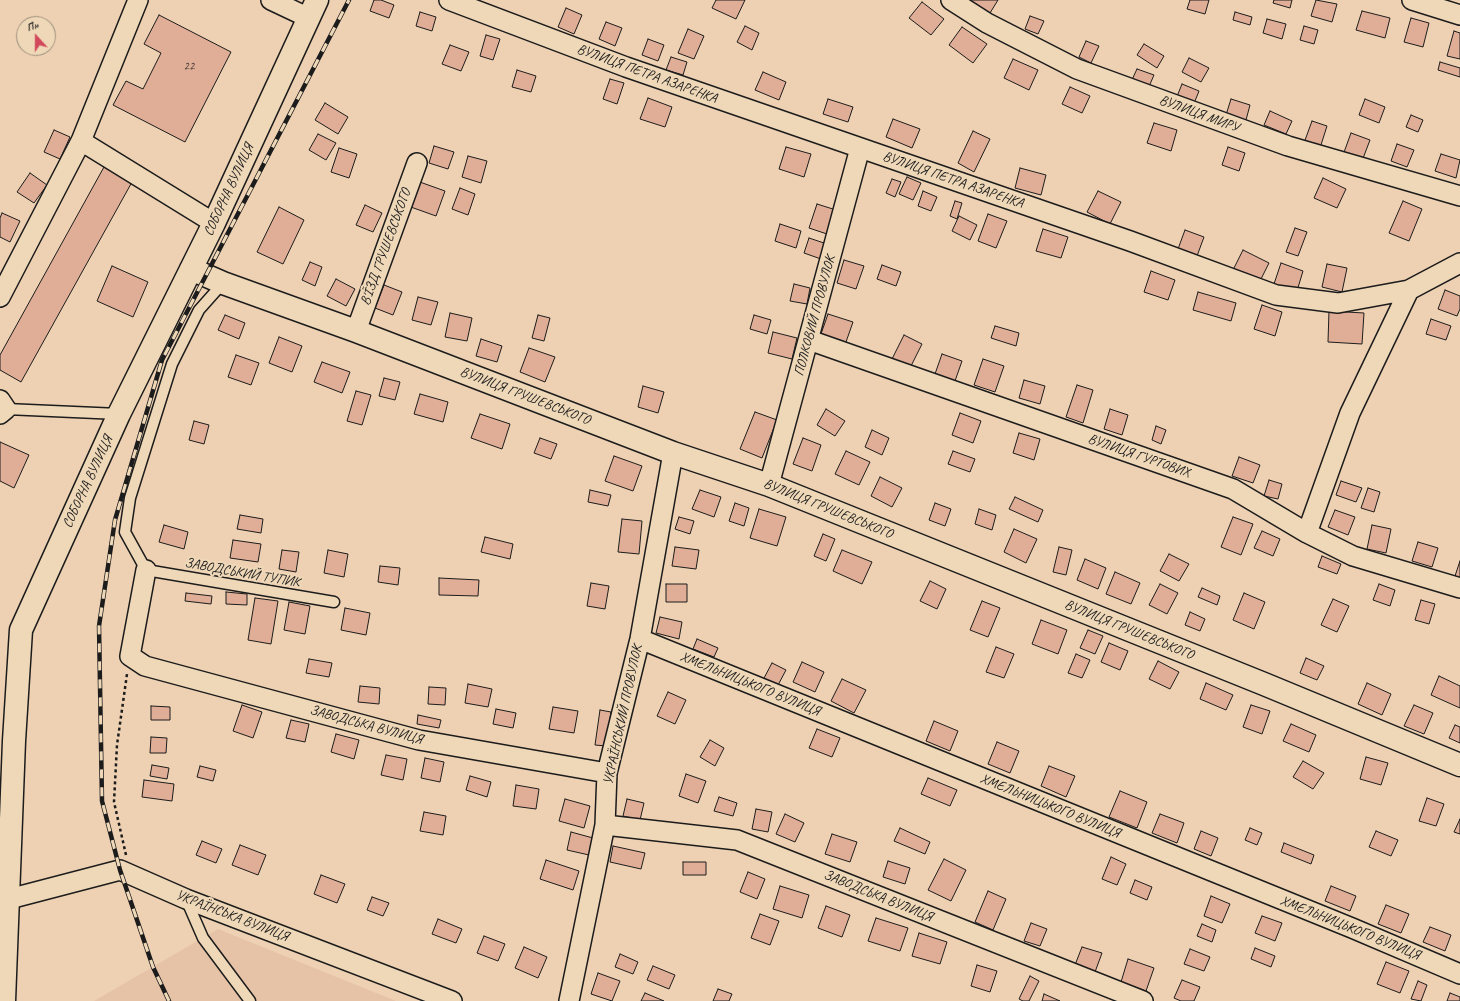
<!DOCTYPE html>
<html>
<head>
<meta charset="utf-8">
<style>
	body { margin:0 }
	#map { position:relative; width:1460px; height:1001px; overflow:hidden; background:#eed1b2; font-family:Caveat,sans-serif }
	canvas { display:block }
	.north { position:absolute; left:16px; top:16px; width:40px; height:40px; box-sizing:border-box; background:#efd8b8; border:1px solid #9b8d7a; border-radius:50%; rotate:339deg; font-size:11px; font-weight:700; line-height:16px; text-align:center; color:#1c1c1c }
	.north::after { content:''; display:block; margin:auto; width:14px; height:18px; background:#d1495b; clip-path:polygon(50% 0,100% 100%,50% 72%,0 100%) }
</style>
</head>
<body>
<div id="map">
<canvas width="1460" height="1001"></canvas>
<div class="north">Пн</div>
</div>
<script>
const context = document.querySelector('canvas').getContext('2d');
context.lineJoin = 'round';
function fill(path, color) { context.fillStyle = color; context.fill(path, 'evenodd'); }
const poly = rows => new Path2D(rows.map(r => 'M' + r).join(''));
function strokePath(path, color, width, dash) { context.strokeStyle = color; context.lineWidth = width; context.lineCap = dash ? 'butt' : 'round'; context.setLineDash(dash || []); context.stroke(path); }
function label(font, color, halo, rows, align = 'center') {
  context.font = font + ' Caveat,sans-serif'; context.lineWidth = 4; context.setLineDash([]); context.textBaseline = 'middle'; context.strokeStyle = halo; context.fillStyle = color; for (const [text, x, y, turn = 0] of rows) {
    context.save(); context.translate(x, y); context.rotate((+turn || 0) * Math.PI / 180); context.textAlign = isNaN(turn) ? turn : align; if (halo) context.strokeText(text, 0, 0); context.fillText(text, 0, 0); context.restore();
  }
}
fill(poly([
	[218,929,396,1001,94,1001]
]), '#e6c3a7');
const building = poly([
	[374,0,381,0,394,5,389,18,370,11,374,0],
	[716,0,745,0,736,19,712,8,716,0],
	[970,0,998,0,990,13,970,0],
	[1190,0,1209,0,1205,14,1187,9,1190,0],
	[1274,0,1292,0,1290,8,1273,3,1274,0],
	[1316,0,1337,4,1332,22,1311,16,1316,0],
	[922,2,944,19,931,35,909,18,922,2],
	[566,8,582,15,574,34,558,27,566,8],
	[1362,11,1390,18,1385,38,1356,30,1362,11],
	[420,12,436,17,432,31,416,26,420,12],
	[1235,12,1252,17,1250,25,1233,20,1235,12],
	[159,15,231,52,185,142,113,105,126,81,143,89,161,53,144,44,159,15],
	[1030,16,1044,21,1038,34,1025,29,1030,16],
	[1411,18,1429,23,1423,47,1404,42,1411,18],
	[1267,19,1286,24,1282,39,1263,33,1267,19],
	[606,22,622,28,615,46,599,39,606,22],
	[745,26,759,33,752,50,737,42,745,26],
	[1304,26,1318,30,1314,44,1300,40,1304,26],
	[962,27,987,44,973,63,949,45,962,27],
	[688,29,704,36,694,59,678,53,688,29],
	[1454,31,1460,33,1460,59,1447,56,1454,31],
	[486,35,500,39,493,60,480,56,486,35],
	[648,39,664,45,658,61,642,55,648,39],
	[1086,41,1099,46,1091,63,1079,57,1086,41],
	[1144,44,1164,56,1157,68,1137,55,1144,44],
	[450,45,469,52,461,71,442,64,450,45],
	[671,57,687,62,683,75,666,70,671,57],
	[1189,58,1209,68,1201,82,1182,72,1189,58],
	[1013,59,1038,70,1029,90,1004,78,1013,59],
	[1440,62,1460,68,1460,77,1438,70,1440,62],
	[1137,69,1154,75,1147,91,1130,84,1137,69],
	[517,70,536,76,531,92,512,87,517,70],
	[763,72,786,82,779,100,755,90,763,72],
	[610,79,624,83,617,104,603,99,610,79],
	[1182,84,1199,91,1193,106,1176,99,1182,84],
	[1070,87,1090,96,1082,113,1062,104,1070,87],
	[648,98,672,107,665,127,640,119,648,98],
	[828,99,853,107,848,122,823,114,828,99],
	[1231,99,1250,105,1246,120,1226,115,1231,99],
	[1365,99,1385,107,1379,123,1359,115,1365,99],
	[325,103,348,117,338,134,315,120,325,103],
	[1270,111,1292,121,1286,134,1264,125,1270,111],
	[1411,115,1423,120,1418,132,1406,127,1411,115],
	[893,119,920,129,912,148,886,137,893,119],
	[1312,121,1327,126,1320,148,1304,143,1312,121],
	[1154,123,1177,130,1171,151,1147,143,1154,123],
	[54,130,70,137,60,159,44,152,54,130],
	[973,131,990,139,974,172,958,163,973,131],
	[1351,133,1370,140,1362,161,1343,155,1351,133],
	[318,134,336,143,326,160,309,150,318,134],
	[1397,144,1414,150,1407,167,1391,161,1397,144],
	[434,146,454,152,448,169,429,163,434,146],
	[786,147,811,154,804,177,779,169,786,147],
	[1228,147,1245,153,1239,171,1222,165,1228,147],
	[339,148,357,154,349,178,331,172,339,148],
	[1441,154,1460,160,1456,178,1435,171,1441,154],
	[468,156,487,161,481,183,462,177,468,156],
	[104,167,132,182,21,382,0,370,0,355,104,167],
	[1020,168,1046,175,1041,195,1015,188,1020,168],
	[30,173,47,185,34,203,17,192,30,173],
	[907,177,921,183,913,200,899,194,907,177],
	[1323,178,1346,189,1337,208,1314,198,1323,178],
	[892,179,901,182,895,197,886,193,892,179],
	[417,181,445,191,436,216,408,206,417,181],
	[460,188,475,194,468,215,452,209,460,188],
	[923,191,937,197,931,211,918,206,923,191],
	[1098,191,1121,202,1110,224,1087,212,1098,191],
	[955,201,962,203,957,219,950,216,955,201],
	[1403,201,1422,209,1409,241,1389,233,1403,201],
	[817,204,836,210,827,234,809,228,817,204],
	[365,205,382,213,373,232,356,225,365,205],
	[279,207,304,220,283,264,257,252,279,207],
	[2,213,20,221,10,242,0,237,0,218,2,213],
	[988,214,1007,221,996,248,978,241,988,214],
	[959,216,977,225,970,240,952,231,959,216],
	[780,224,801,231,796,248,775,241,780,224],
	[1295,228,1307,232,1298,256,1286,252,1295,228],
	[1043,229,1068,237,1061,258,1036,251,1043,229],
	[1185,230,1204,237,1197,256,1178,249,1185,230],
	[809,238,827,244,821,259,804,253,809,238],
	[1243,250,1269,263,1259,283,1233,270,1243,250],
	[844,260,864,266,856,289,837,283,844,260],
	[310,262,322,267,315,286,302,280,310,262],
	[1281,263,1303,271,1297,291,1274,284,1281,263],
	[1327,264,1347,268,1342,292,1322,287,1327,264],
	[882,265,901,272,896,286,877,279,882,265],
	[112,266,148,282,133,317,97,301,112,266],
	[1151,271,1175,280,1168,300,1144,292,1151,271],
	[336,279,355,289,346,306,327,296,336,279],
	[794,284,810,288,807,304,790,301,794,284],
	[384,285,402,292,393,315,375,308,384,285],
	[1445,290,1460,296,1460,309,1457,316,1438,309,1445,290],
	[1198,292,1236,303,1231,321,1193,310,1198,292],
	[418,297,438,302,431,325,412,320,418,297],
	[1262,305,1282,312,1275,336,1254,329,1262,305],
	[1329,311,1364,313,1362,344,1328,342,1329,311],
	[450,313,472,318,467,341,445,337,450,313],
	[828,314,853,322,846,342,821,334,828,314],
	[225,315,245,323,239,339,218,330,225,315],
	[538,315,550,318,544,341,532,338,538,315],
	[754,315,771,320,767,334,750,329,754,315],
	[1431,319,1451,326,1446,340,1426,334,1431,319],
	[995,326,1019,333,1016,346,991,338,995,326],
	[773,332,797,338,792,359,768,353,773,332],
	[904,335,922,344,910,368,892,359,904,335],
	[279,337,302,346,292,372,269,363,279,337],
	[481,339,502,346,497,362,476,356,481,339],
	[529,348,555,357,545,382,520,372,529,348],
	[942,354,962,361,955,381,935,374,942,354],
	[236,355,259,363,251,385,228,377,236,355],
	[983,359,1004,366,995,392,974,385,983,359],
	[322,362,350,372,342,393,314,382,322,362],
	[384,378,400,382,395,400,379,396,384,378],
	[1024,380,1045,386,1040,404,1019,398,1024,380],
	[1077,385,1093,390,1083,423,1066,417,1077,385],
	[643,386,664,392,658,413,638,407,643,386],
	[356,391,371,395,362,425,347,421,356,391],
	[420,394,448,402,443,422,414,414,420,394],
	[826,409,845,421,835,436,817,425,826,409],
	[1110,409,1128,415,1122,435,1104,429,1110,409],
	[755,412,777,420,762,458,740,449,755,412],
	[960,413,981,421,973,443,952,435,960,413],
	[480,414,510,424,502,449,471,438,480,414],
	[194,421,209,425,204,444,189,440,194,421],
	[1156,426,1166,430,1161,444,1152,440,1156,426],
	[872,430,889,438,882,455,865,447,872,430],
	[1019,433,1040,439,1034,460,1013,453,1019,433],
	[540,438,557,444,551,459,534,453,540,438],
	[803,438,821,445,812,471,793,464,803,438],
	[0,442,29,455,14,488,0,481,0,442],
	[846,451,870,462,859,485,835,474,846,451],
	[953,451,975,459,970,472,948,464,953,451],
	[614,456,642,466,633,491,605,481,614,456],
	[1239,457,1260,465,1253,483,1232,476,1239,457],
	[880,477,902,488,892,507,871,496,880,477],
	[1269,480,1282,484,1278,499,1264,496,1269,480],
	[1341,481,1362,488,1356,502,1336,495,1341,481],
	[1368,488,1380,492,1374,512,1361,508,1368,488],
	[590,490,611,495,608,506,588,502,590,490],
	[700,490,721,497,714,517,692,509,700,490],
	[1015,497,1043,510,1038,522,1009,509,1015,497],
	[735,503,749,508,744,526,729,521,735,503],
	[935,503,951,509,945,526,929,520,935,503],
	[759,509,786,517,777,546,750,538,759,509],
	[979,509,996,515,992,530,975,524,979,509],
	[1335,510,1355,517,1348,535,1328,527,1335,510],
	[240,515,263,519,261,533,237,529,240,515],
	[679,517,694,521,690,534,675,529,679,517],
	[1233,517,1253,524,1241,555,1221,547,1233,517],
	[622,519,642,521,639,554,618,552,622,519],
	[164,525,188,532,184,549,159,542,164,525],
	[1372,525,1391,529,1386,553,1367,549,1372,525],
	[1014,529,1037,539,1026,563,1004,552,1014,529],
	[1262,531,1280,539,1273,556,1254,548,1262,531],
	[823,534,835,539,826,561,814,556,823,534],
	[485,537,513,544,510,559,481,552,485,537],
	[233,540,261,544,258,562,230,558,233,540],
	[1418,542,1438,548,1432,567,1412,561,1418,542],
	[675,547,699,550,696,569,672,566,675,547],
	[1059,547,1072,550,1066,575,1053,572,1059,547],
	[282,550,299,552,296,572,279,569,282,550],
	[328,550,348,554,344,577,324,573,328,550],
	[842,550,872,562,862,584,833,571,842,550],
	[1169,554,1189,564,1179,581,1160,571,1169,554],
	[1322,556,1341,564,1337,574,1318,567,1322,556],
	[1085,559,1106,568,1098,589,1077,580,1085,559],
	[1460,561,1460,578,1455,576,1460,561],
	[380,566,400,568,398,585,378,582,380,566],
	[1115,572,1140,583,1131,604,1106,594,1115,572],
	[439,578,479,580,478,596,439,595,439,578],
	[930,581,946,589,937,609,920,601,930,581],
	[591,583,609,586,605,609,587,606,591,583],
	[666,584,687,584,687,602,666,602,666,584],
	[1160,584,1178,593,1167,614,1149,605,1160,584],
	[1379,584,1395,590,1390,606,1373,600,1379,584],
	[1202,588,1220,596,1217,605,1198,597,1202,588],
	[226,592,247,594,247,605,226,604,226,592],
	[186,593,212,596,211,604,185,601,186,593],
	[1244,593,1265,602,1254,629,1233,620,1244,593],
	[255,598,278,601,271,644,248,640,255,598],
	[1333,599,1349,606,1337,632,1321,625,1333,599],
	[1421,600,1435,604,1429,624,1415,620,1421,600],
	[982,601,1000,608,988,637,970,630,982,601],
	[289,602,310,606,305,634,284,630,289,602],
	[345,608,370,613,366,635,341,630,345,608],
	[1190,612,1205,619,1200,631,1185,625,1190,612],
	[660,617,682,622,679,639,656,633,660,617],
	[1041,620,1067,630,1058,654,1032,644,1041,620],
	[1088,630,1103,636,1095,654,1080,648,1088,630],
	[697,639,718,648,714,657,693,649,697,639],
	[1109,643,1128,651,1120,670,1101,662,1109,643],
	[996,647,1014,654,1004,678,986,672,996,647],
	[1076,654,1090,660,1082,678,1068,673,1076,654],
	[1306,658,1324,666,1317,680,1300,673,1306,658],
	[309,659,332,663,329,677,306,673,309,659],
	[1158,661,1179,672,1170,689,1149,679,1158,661],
	[802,662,824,672,815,692,793,682,802,662],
	[772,663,786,670,777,687,763,680,772,663],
	[1439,676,1460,686,1460,708,1431,695,1439,676],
	[842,679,866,690,854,713,831,701,842,679],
	[1206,683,1233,695,1226,710,1200,699,1206,683],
	[1367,683,1391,694,1382,715,1358,704,1367,683],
	[468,684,492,689,488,707,465,703,468,684],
	[360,686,380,688,379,704,358,702,360,686],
	[429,687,446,688,445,705,428,704,429,687],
	[668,692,686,700,675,724,657,716,668,692],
	[242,705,262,712,253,738,233,731,242,705],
	[1251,705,1270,711,1262,734,1243,727,1251,705],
	[1414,705,1433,713,1424,734,1404,726,1414,705],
	[151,706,170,707,170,720,151,720,151,706],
	[553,707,578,711,574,733,549,729,553,707],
	[496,709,516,713,513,728,493,724,496,709],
	[600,710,611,712,606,746,595,745,600,710],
	[418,715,441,720,439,728,417,724,418,715],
	[291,720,309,724,305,742,286,738,291,720],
	[934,721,958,731,950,751,926,741,934,721],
	[1291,724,1316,735,1309,752,1283,741,1291,724],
	[1455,725,1460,727,1460,743,1449,738,1455,725],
	[817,729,840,738,832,757,809,748,817,729],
	[336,734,359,740,354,759,331,752,336,734],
	[151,737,167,738,166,753,150,753,151,737],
	[710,740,724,748,715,766,700,757,710,740],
	[997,742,1019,751,1010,773,988,764,997,742],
	[386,755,407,759,403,780,381,775,386,755],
	[1366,757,1388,763,1381,785,1360,779,1366,757],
	[425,758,444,762,440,782,421,778,425,758],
	[1303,761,1324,773,1313,789,1293,777,1303,761],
	[152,765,169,768,167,779,150,776,152,765],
	[200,766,216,770,213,781,197,777,200,766],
	[1049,766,1075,776,1066,797,1041,786,1049,766],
	[686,774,706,781,698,803,679,796,686,774],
	[470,776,491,782,487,797,466,790,470,776],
	[928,778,957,790,950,806,921,794,928,778],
	[144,780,174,784,172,801,142,797,144,780],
	[516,785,539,789,536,809,513,806,516,785],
	[1120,791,1147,802,1137,828,1109,817,1120,791],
	[719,797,737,803,733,816,714,811,719,797],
	[1427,798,1444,804,1436,826,1419,821,1427,798],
	[565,799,590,806,584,828,559,821,565,799],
	[627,799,644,803,640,820,623,816,627,799],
	[756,809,772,812,768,832,752,829,756,809],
	[424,812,446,816,443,835,420,831,424,812],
	[785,814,804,823,795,842,776,834,785,814],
	[1160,814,1184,823,1177,843,1152,833,1160,814],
	[1460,819,1460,834,1454,832,1460,819],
	[900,828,930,842,925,854,894,841,900,828],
	[1250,828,1262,833,1257,845,1245,840,1250,828],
	[1201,831,1218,838,1211,856,1194,849,1201,831],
	[1376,831,1398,840,1391,856,1369,847,1376,831],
	[571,832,593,838,589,855,567,850,571,832],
	[832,834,857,842,850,862,825,854,832,834],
	[202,841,222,849,216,863,196,855,202,841],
	[1284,843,1314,855,1311,864,1281,852,1284,843],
	[240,845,266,855,258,875,232,865,240,845],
	[613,846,645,853,641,869,610,862,613,846],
	[1111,857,1126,864,1117,885,1102,879,1111,857],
	[944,859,966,870,951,901,928,890,944,859],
	[546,860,579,871,573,890,540,879,546,860],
	[888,861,910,868,905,884,883,877,888,861],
	[683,862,706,862,706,875,683,875,683,862],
	[748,872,765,879,757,899,740,892,748,872],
	[321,875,345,884,337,903,314,894,321,875],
	[1135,880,1152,887,1147,900,1130,893,1135,880],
	[780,886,809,895,802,918,773,909,780,886],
	[1331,886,1356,896,1350,911,1325,901,1331,886],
	[988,891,1006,899,993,930,975,922,988,891],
	[1211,896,1230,904,1222,923,1204,916,1211,896],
	[372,897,389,903,383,916,367,910,372,897],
	[1386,905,1409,914,1401,933,1378,924,1386,905],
	[826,906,850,915,842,937,818,928,826,906],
	[760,914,779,921,770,945,751,938,760,914],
	[1262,916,1282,923,1275,941,1255,933,1262,916],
	[876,918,908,928,900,951,868,941,876,918],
	[438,919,462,929,456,943,432,934,438,919],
	[1031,923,1047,929,1040,946,1024,941,1031,923],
	[1202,924,1216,930,1212,942,1197,936,1202,924],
	[1430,927,1451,935,1445,951,1423,942,1430,927],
	[919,933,947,942,940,964,912,956,919,933],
	[484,936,505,944,498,961,477,953,484,936],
	[524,947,547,957,538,978,515,968,524,947],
	[1082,947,1102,953,1095,972,1075,965,1082,947],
	[1255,948,1275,956,1271,967,1251,959,1255,948],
	[1190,949,1210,957,1204,971,1184,964,1190,949],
	[620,954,638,962,633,974,615,967,620,954],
	[1128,959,1154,968,1146,991,1121,982,1128,959],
	[1386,962,1409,971,1400,993,1377,984,1386,962],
	[977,965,997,971,990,992,971,986,977,965],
	[653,966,675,975,669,989,647,980,653,966],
	[598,973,620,981,612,1001,591,994,598,973],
	[1030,976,1039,981,1029,1001,1023,1001,1019,999,1030,976],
	[1182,980,1200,987,1194,1001,1181,1001,1174,998,1182,980],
	[1418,981,1427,985,1421,1001,1411,999,1418,981],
	[718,989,732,994,729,1001,713,1001,718,989],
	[645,993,664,1001,641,1001,645,993],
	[1450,993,1460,997,1460,1001,1447,1001,1450,993],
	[1044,994,1060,1001,1042,1001,1044,994]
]);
fill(building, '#e0ae96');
strokePath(building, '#1c1c1c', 1);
const service = poly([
	[223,283,199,310,172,364,130,498,125,532,146,570,334,602],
	[6,409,119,414],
	[186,899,203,938,250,1001]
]);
const minor = poly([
	[271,0,309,18],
	[449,0,626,67,1130,241,1276,295,1338,303,1409,290,1460,263],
	[951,0,987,23,1077,69,1288,146,1460,196],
	[1412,0,1460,15],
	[81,141,214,223],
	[0,297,81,141,138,0],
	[356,331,417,163],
	[809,340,1233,489,1307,533,1353,556,1460,588],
	[0,400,6,409,0,414],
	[769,485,860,148],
	[1307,533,1350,413,1409,290],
	[146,570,130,656,145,666,419,740,607,773],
	[640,639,1352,928,1460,974],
	[605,825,737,840,1143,1001],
	[9,899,120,870,186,899,452,1001],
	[569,1001,605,825,607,773,640,639,673,453]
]);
const tertiary = poly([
	[191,269,223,283,356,331,673,453,769,485,1264,684,1460,765],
	[4,1001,14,741,21,630,119,414,214,223,317,0]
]);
strokePath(service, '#1c1c1c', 13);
strokePath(minor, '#1c1c1c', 22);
strokePath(tertiary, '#1c1c1c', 25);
strokePath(poly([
	[126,855,114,802,117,745,127,674]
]), '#1c1c1c', 2.5, [3, 3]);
strokePath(service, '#efd8b8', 10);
strokePath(minor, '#efd8b8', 19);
strokePath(tertiary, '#efd8b8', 22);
const rail = poly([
	[169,1001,153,967,120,870,102,801,99,626,115,520,162,360,349,0]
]);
strokePath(rail, '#1c1c1c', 4.5);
strokePath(rail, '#efd8b8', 3, [9]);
label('12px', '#4d403a', null, [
	["22",189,67]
]);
label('14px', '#1c1c1c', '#efd8b8', [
	["ВУЛИЦЯ ПЕТРА АЗАРЕНКА",647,74,20],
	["ВУЛИЦЯ МИРУ",1199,114,20],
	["ВУЛИЦЯ ПЕТРА АЗАРЕНКА",953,180,19],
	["СОБОРНА ВУЛИЦЯ",229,190,-65],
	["В'ЇЗД ГРУШЕВСЬКОГО",386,247,-70],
	["ПОЛКОВИЙ ПРОВУЛОК",815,316,-75],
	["ВУЛИЦЯ ГРУШЕВСЬКОГО",525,396,21],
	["ВУЛИЦЯ ГУРТОВИХ",1139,456,19],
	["СОБОРНА ВУЛИЦЯ",88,482,-65],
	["ВУЛИЦЯ ГРУШЕВСЬКОГО",828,509,22],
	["ЗАВОДСЬКИЙ ТУПИК",242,573,10],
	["ВУЛИЦЯ ГРУШЕВСЬКОГО",1129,630,22],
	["ХМЕЛЬНИЦЬКОГО ВУЛИЦЯ",750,684,22],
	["УКРАЇНСЬКИЙ ПРОВУЛОК",623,715,-78],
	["ЗАВОДСЬКА ВУЛИЦЯ",366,725,15],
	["ХМЕЛЬНИЦЬКОГО ВУЛИЦЯ",1050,806,22],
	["ЗАВОДСЬКА ВУЛИЦЯ",878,896,22],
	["УКРАЇНСЬКА ВУЛИЦЯ",232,916,21],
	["ХМЕЛЬНИЦЬКОГО ВУЛИЦЯ",1350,928,22]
]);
</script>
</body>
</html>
